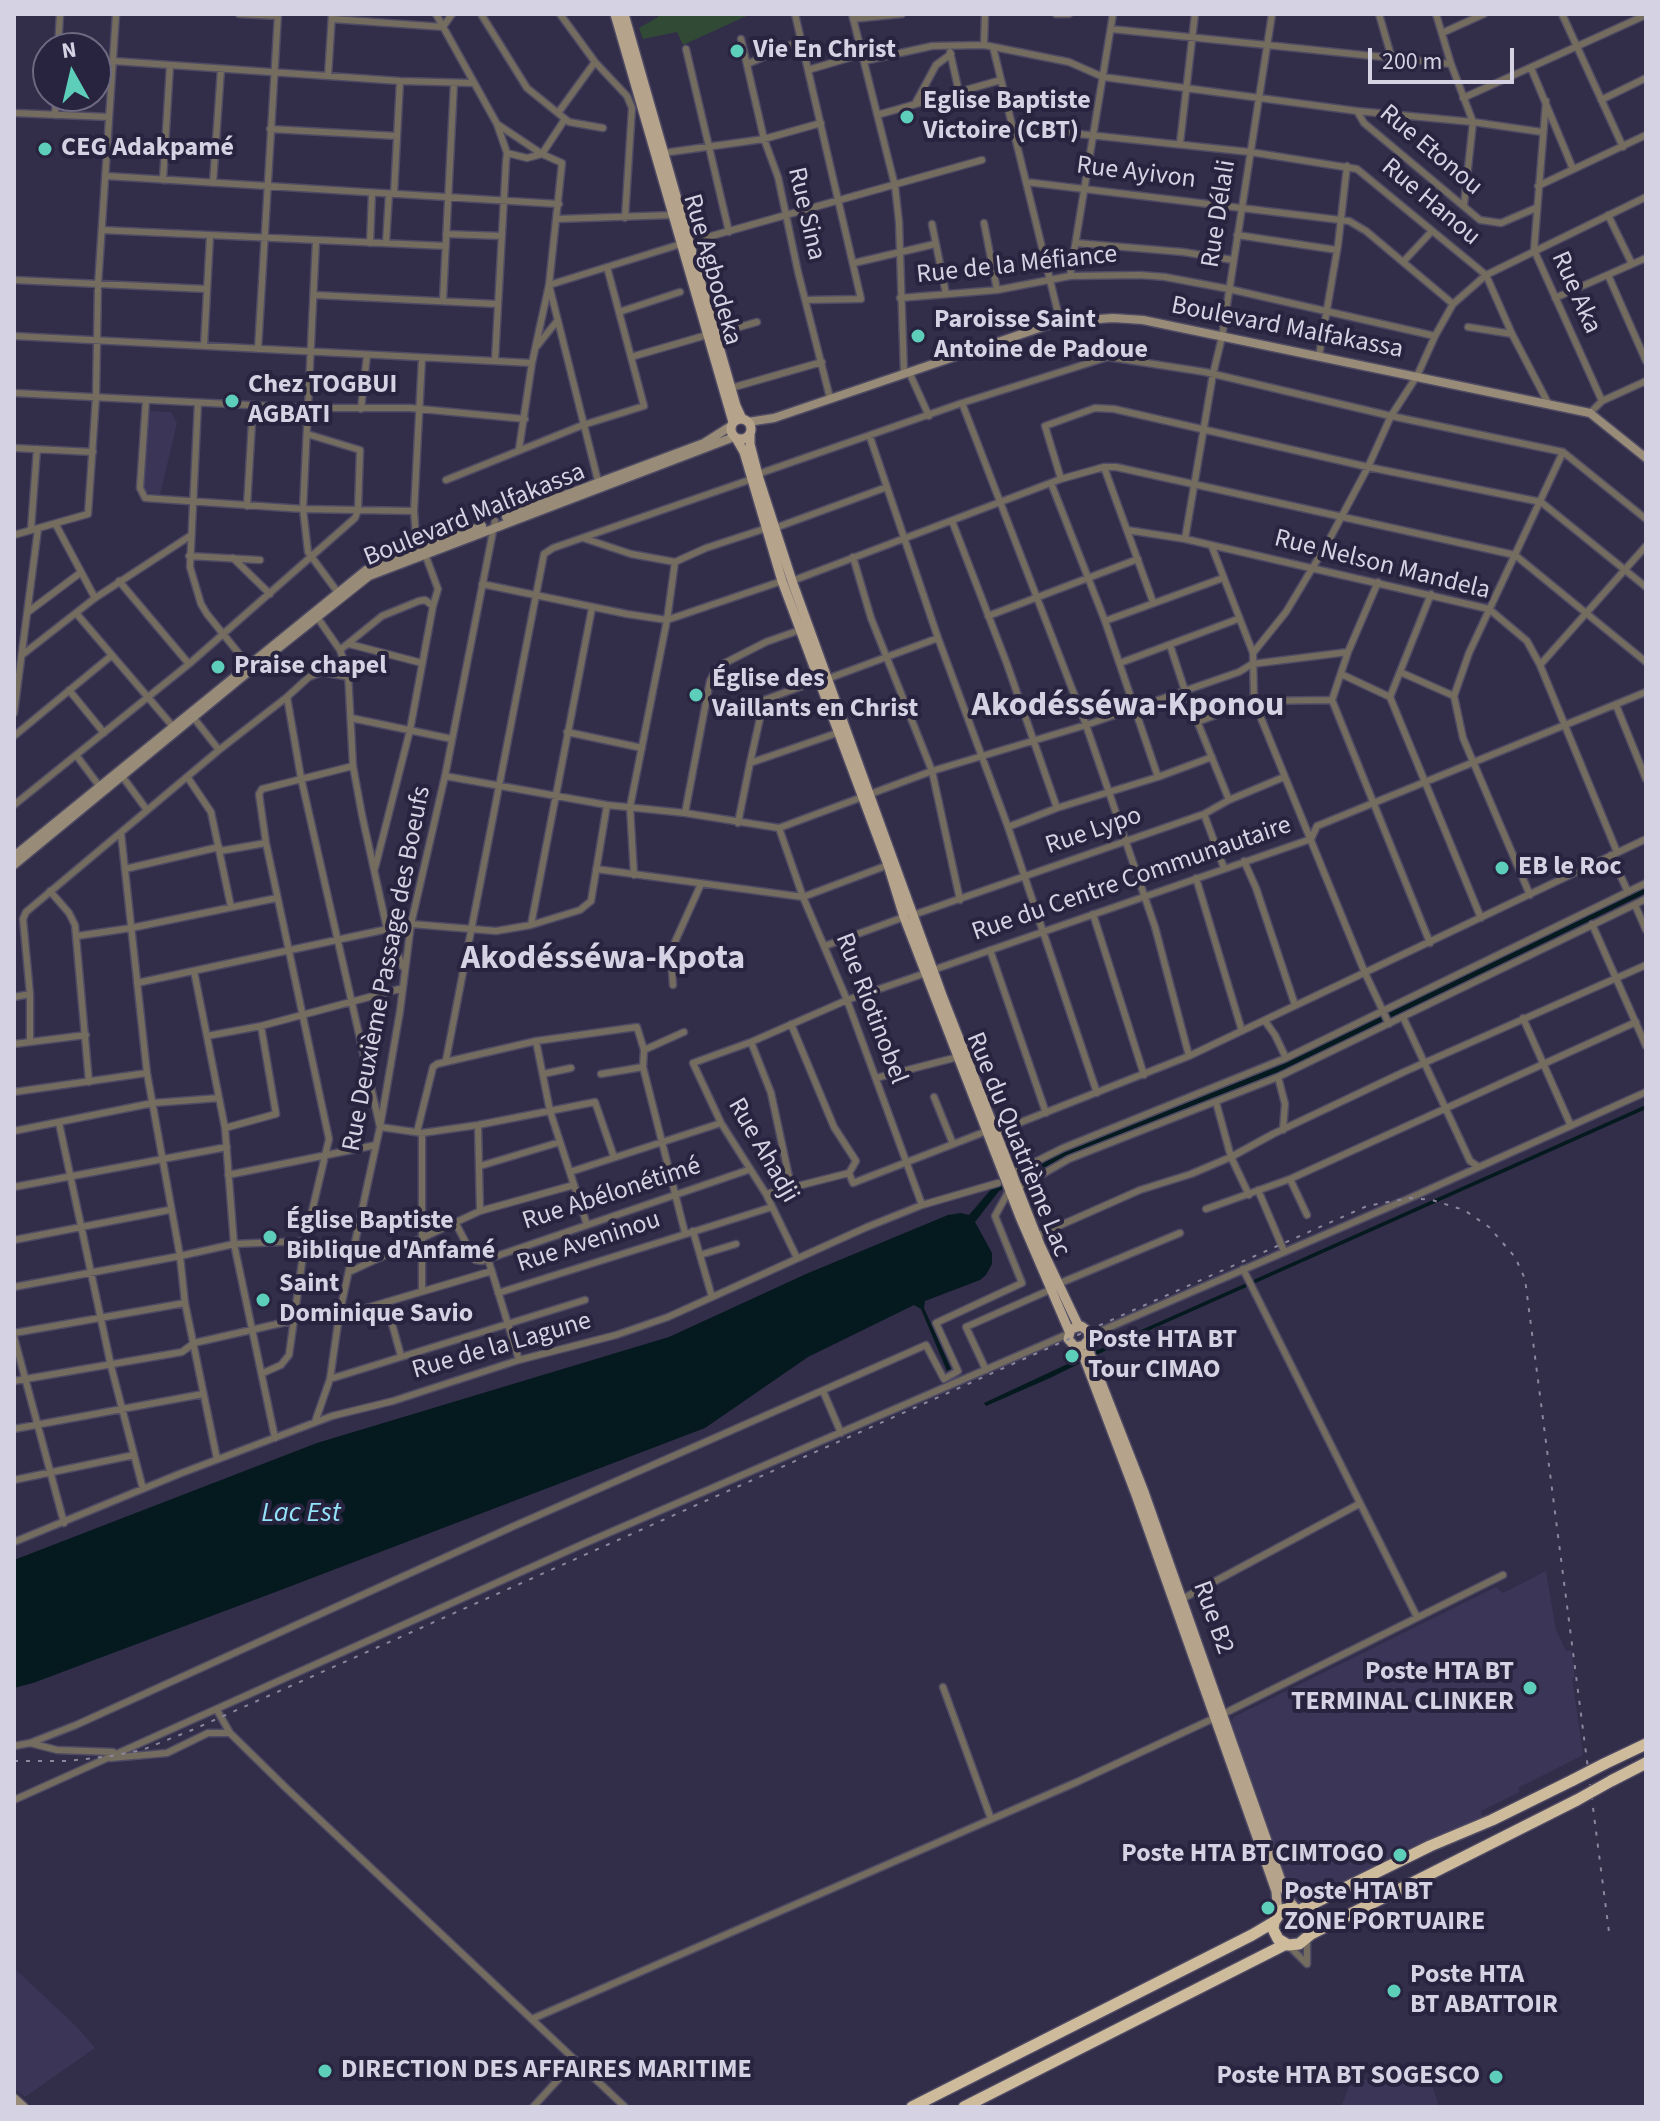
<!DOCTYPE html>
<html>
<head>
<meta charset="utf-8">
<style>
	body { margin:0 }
	#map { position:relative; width:1660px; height:2121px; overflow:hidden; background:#322d48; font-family:"Source Sans 3",sans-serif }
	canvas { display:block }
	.frame { position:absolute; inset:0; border:16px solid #d4d2e3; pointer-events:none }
	.north { position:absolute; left:32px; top:32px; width:80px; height:80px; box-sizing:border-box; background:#28233e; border:2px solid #6d6980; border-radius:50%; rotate:352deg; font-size:22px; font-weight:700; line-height:32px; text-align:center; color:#d4d2e3 }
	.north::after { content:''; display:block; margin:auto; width:28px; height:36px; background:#5cceba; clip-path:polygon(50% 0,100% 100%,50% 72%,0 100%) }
	.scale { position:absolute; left:1368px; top:48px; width:146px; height:36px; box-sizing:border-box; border:4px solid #d4d2e3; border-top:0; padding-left:10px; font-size:24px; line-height:28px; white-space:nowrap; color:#d4d2e3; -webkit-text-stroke:6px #28233e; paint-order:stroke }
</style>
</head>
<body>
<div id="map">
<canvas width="1660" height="2121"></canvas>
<div class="frame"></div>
<div class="north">N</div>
<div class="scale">200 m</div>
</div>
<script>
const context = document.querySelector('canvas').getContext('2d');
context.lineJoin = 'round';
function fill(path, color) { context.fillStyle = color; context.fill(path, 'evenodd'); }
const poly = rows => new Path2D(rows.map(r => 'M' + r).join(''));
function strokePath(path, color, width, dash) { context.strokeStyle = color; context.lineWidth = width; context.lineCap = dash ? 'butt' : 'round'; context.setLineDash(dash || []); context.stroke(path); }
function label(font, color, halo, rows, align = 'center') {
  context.font = font + ' "Source Sans 3",sans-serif'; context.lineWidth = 8; context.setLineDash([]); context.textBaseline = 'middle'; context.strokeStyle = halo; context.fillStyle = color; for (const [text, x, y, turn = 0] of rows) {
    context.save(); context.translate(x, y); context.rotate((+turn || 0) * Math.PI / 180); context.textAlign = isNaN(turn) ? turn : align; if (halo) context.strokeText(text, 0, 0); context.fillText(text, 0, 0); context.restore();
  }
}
fill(poly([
	[148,411,171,412,177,423,160,495,144,492],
	[1546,1571,1556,1630,1566,1651,1571,1650,1575,1677,1572,1678,1583,1755,1518,1788,1520,1792,1481,1811,1482,1816,1303,1906,1293,1901,1231,1722,1234,1717,1496,1587,1503,1593],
	[14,1968,77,2027,95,2048,25,2097,14,2089],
	[1354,2074,1366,2080,1429,2075,1439,2107,1341,2107]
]), '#3b3557');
fill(poly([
	[658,14,751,14,683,45,677,32,643,39,639,28,658,17]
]), '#304a36');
fill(poly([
	[1646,885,1646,893,1284,1070,1148,1125,999,1191,975,1222,992,1253,992,1264,986,1275,980,1280,925,1301,924,1308,951,1369,947,1371,921,1309,914,1305,808,1357,705,1428,278,1591,33,1683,14,1688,14,1560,317,1443,669,1337,806,1274,948,1215,961,1213,969,1215,994,1186,1022,1176,1063,1151,1284,1063],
	[1646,1105,1646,1109,1123,1342,1050,1378,986,1406,984,1403,1121,1339]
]), '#051a1f');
const street = poly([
	[239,14,278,16],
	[436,14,497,124,542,154,562,163,549,285,532,363,519,449],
	[481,14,527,88,569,122,603,128],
	[560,14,595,62,627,96,632,108,625,218],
	[795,14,861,299,806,300],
	[852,14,895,186,899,222,904,372],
	[1056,14,1069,14],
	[1379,14,1392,59],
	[1436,14,1451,64,1473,122,1464,205],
	[1562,14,1623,147],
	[332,19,443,27,452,14],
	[853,19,902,14],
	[1111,29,1451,64],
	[1442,33,1484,14],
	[741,39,764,139,778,177,798,272,830,398],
	[984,45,985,14],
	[993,47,1060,321],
	[58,48,60,14],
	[686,49,729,232],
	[950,52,959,92],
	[113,61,400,81,473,83],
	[864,61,932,46,984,45,1069,62,1103,77,1357,111,1473,122,1542,132],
	[747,64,800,41],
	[1531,68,1573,169],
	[808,70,862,54],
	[328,76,332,14],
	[1463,98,1646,15],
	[1601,100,1646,78],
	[1546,101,1534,250,1602,401],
	[915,104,936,65,951,54],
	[1357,111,1364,123,1480,220,1501,223,1536,208],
	[14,113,109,117],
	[558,113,595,62],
	[55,115,56,96],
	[877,115,1001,80],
	[1013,127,1250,152,1357,169,1486,275,1512,334,1548,403],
	[270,129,397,136],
	[1180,143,1195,14],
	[507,153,527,158,542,154,565,119],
	[663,153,764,139,821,123],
	[106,176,559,204],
	[163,180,170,65],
	[1026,182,1349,221,1366,231,1453,304],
	[213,183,221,69],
	[1538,186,1646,135],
	[394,194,400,81],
	[1608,215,1632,264],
	[557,219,673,215],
	[984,223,997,290],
	[932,224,946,294],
	[102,230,446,246],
	[446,234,502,236],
	[1237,235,1337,250],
	[316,241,303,509,308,552,339,594],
	[690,242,982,160],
	[370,243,372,193],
	[386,243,389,194],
	[1076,243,1183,252,1233,260],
	[1403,262,1432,231],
	[854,263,935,244],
	[1608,275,1646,361],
	[1070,276,1113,14],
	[14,280,207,289],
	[549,285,598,481],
	[549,285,681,244],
	[315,295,497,304],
	[900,298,997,290,1070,276,1140,275,1165,277,1229,289,1435,336],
	[1555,298,1646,258],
	[443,300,454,83],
	[619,312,680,292],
	[1468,327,1512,334],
	[715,334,757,322],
	[14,336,532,363],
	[204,346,210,236],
	[537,346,557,321],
	[258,349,278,14],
	[1319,356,1338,245,1347,166],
	[631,357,707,335],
	[495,360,506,162,507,153,497,124],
	[909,372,929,416],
	[731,388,822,362],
	[14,393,308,408,410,408,525,419],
	[146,400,140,488,145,498,303,509,414,511],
	[198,403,190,567,201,604,207,614,249,666],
	[962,403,1086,725,1155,927,1189,1056],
	[361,409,367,355],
	[1590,413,1602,401,1646,381],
	[870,437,938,638,1008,827,1097,1093],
	[14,448,93,452],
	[1104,467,1153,602],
	[758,474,962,403,1108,357,1205,372,1391,416,1563,452,1646,519],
	[1061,479,1045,426,1095,408,1114,409,1368,467,1541,502,1646,587],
	[446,480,583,425,644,406,607,267],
	[1051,483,1105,621,1158,777],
	[247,506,253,405],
	[952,521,1007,664,1057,808],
	[56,525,95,598],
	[775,528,887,487],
	[31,529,37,449],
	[1127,530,1185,539,1489,609,1527,641,1540,665,1617,852],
	[14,535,88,514,96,397,98,285,116,14],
	[583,538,631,554,675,562,667,620,630,807,634,875],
	[1185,539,1213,374,1222,337,1272,14],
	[1212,547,1253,653,1254,701,1365,973,1389,1024],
	[417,550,414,511,422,358],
	[425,554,438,589,433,606],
	[189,556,260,560],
	[853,557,871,618,932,771,960,900],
	[233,558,270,594],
	[675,562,706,548,767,528],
	[119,581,189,664],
	[792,581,1061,479,1104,467,1116,467,1515,555,1646,662],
	[1378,582,1348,652,1332,700,1430,943],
	[482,584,627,614,667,620,782,581],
	[1431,594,1390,697,1481,918],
	[28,612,80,573],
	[76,613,175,729],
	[988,616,1138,559],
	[317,617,340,650,348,672,353,766,362,815,387,929,403,967],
	[1105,621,1223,578],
	[349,644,422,663],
	[1170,645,1185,691,1229,800],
	[340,650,382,616,419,601,425,600,433,606,410,730,375,868],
	[1253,653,1286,612,1328,542,1368,467,1391,416,1417,376,1435,336,1453,304,1486,275,1646,197],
	[22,655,95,598,190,536],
	[1120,663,1238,619],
	[1540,665,1646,546],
	[1400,672,1454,696],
	[1341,674,1390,697],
	[827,679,938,638],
	[69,690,104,733],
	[287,697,301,778,380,1127,422,1133,478,1125,595,1102,614,1157],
	[1616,705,1646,779],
	[14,713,38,529],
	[193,717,219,750],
	[351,718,452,739],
	[1197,722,1254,701,1332,700],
	[567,732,642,748],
	[14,736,111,656],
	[76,755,100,787],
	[750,763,764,700,819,680],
	[122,776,147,810],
	[445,776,607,805,685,813,779,828,932,771,1086,725,1239,672,1252,664,1348,652],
	[188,778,211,812,231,907],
	[14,805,189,664,355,518,358,510,360,450,307,434],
	[685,813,710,681,715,671,719,666,766,642,800,630],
	[1204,814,1224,868],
	[738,823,750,763,837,733],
	[1008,827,1057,808,1158,777,1212,757],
	[779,828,803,897,847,1000,922,1205],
	[121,833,147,1073,180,1256,185,1303,217,1459],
	[220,851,266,843],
	[1611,855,1628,892],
	[1244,861,1256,888,1295,1005],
	[125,869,219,847],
	[596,869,803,897,888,865],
	[1196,878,1242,1031],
	[50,891,69,913,75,925,89,1082],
	[1530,895,1463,738,1454,696,1469,653,1563,452],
	[1635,905,1646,930],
	[1093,914,1144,1075],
	[913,915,1204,814,1229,800,1284,777],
	[1592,924,1646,1046],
	[531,925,592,608],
	[77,936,131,928,277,898],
	[825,946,904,917],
	[990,950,1046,1113],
	[933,970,1311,839,1317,826,1646,692],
	[194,971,225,1128,234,1244,275,1438],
	[137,983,411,924,496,931,531,925,580,910,591,901,607,805],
	[673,985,671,956,674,944,701,884],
	[14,997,30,994],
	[1403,1017,1470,1161,1479,1167],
	[1523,1018,1571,1126],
	[1265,1021,1275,1035,1286,1058],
	[791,1024,834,1127,856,1161,849,1173,853,1183,987,1131],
	[207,1036,261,1026,403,988],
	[536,1041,550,1111,587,1225],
	[30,1042,30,994,23,919,26,912,219,750,287,697,309,677,322,672,349,677],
	[751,1042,771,1093,791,1186],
	[14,1044,86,1035],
	[644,1050,684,1032],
	[446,1060,544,554,553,548,752,479],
	[543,1074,571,1068],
	[601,1074,643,1067],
	[1278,1077,1285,1104,1283,1130],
	[876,1078,958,1057],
	[14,1092,147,1073],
	[934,1097,953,1144],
	[1216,1102,1231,1157,1249,1195],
	[59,1123,111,1366,143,1489],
	[478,1125,480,1211],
	[225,1128,276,1114,261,1026],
	[14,1131,153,1103,219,1098],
	[417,1132,433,1067,437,1064,536,1041,637,1027,644,1050,643,1067,685,1233],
	[996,1132,1189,1056,1646,839],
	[422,1133,422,1291],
	[480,1166,560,1142],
	[570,1172,721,1123],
	[1011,1174,1063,1148,1286,1058,1646,883],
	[228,1175,376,1145],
	[1290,1179,1307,1215],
	[14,1187,227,1147],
	[1018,1188,1069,1159,1278,1077,1646,899],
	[1258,1190,1284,1251],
	[766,1194,849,1173],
	[1206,1209,1290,1179,1636,1022],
	[455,1222,475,1260,482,1261,748,1170],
	[693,1231,712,1297],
	[1036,1236,1140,1190,1191,1174,1231,1157,1273,1134,1406,1071,1646,965],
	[14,1240,169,1210],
	[700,1255,736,1244],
	[797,1258,766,1194,721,1123,693,1063,751,1042,847,1000,926,973],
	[488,1259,519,1360],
	[1243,1269,1417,1617],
	[349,1272,480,1211,574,1185],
	[1058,1284,1180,1233],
	[14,1287,180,1256,234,1244,305,1241],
	[498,1293,772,1207],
	[386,1302,401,1356],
	[339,1316,492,1271],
	[14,1333,185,1303],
	[1089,1336,1410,1198,1646,1092],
	[14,1337,64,1523],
	[986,1370,966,1327,1052,1289],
	[263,1373,281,1365,289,1355,305,1241,329,1139,266,843,259,794,262,789,353,766],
	[330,1379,585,1300],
	[14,1381,182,1352,194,1343,295,1320],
	[823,1391,841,1433],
	[315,1422,330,1379,339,1316,380,1127,400,1011,411,924,445,776,495,521],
	[14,1429,203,1394],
	[14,1480,134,1455],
	[14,1542,179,1474,332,1416,393,1401,519,1360,616,1335,668,1317,867,1227,922,1205,998,1183],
	[1182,1599,1359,1504],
	[943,1687,991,1819],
	[217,1710,230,1733,285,1787,625,2107],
	[30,1743,57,1750,113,1752],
	[14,1746,30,1743,76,1725,514,1526,926,1345,944,1379,958,1371,936,1323,1022,1283,995,1216,1010,1189],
	[110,1758,167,1753,208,1733,230,1733],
	[14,1800,583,1544,1068,1334],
	[1307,1940,1307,1964],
	[1288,1945,1307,1964],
	[532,2019,1077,1782,1223,1714,1503,1575],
	[533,2107,576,2060]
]);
const secondary = poly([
	[748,422,774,418,1057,322,1113,318,1143,320,1590,413,1646,458],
	[506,517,704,443,731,426],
	[14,856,366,570,482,526],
	[14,865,252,669,369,576,734,437],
	[14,2098,24,2107]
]);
const primary = poly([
	[615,14,733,422],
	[624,14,736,406,742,419],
	'731 429a10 10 0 1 1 20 0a10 10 0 1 1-20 0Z',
	[750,434,750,444,759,479,792,581,943,998,1040,1245,1078,1325],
	[736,438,744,452,782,581,888,865,904,917,1020,1217,1069,1331],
	[1088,1341,1090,1354,1144,1492,1280,1878,1289,1900,1296,1909],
	[1076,1347,1084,1345,1089,1339,1088,1331,1081,1326,1071,1329,1068,1339,1083,1355,1136,1495,1276,1891,1278,1914]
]);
const highway = poly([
	[1604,1764,1646,1744],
	[1611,1781,1646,1763],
	[1300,1910,1430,1846,1492,1820,1573,1780],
	[1274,1922,1273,1929,1278,1939,1288,1945,1299,1944,1311,1934,1577,1800],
	[912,2107,1252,1935,1274,1922,1282,1910,1293,1908,1303,1912,1310,1921,1311,1934],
	[964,2107,1286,1944]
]);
strokePath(street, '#4f4b64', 9);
strokePath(secondary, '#4f4b64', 11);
strokePath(primary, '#4f4b64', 12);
strokePath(highway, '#4f4b64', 14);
strokePath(street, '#746c5f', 6);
strokePath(secondary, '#988c78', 8);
strokePath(primary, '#b5a48b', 9);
strokePath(highway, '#cebb9c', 11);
strokePath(poly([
	[14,1761,68,1761,111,1756,142,1750,192,1730,1367,1206,1410,1198,1432,1200,1464,1210,1489,1227,1515,1257,1525,1279,1609,1932]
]), '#8b879d', 2, [4, 8]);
const highwayBridge = poly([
	[1573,1780,1604,1764],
	[1577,1800,1611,1781]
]);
strokePath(highwayBridge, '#4f4b64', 14, []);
strokePath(highwayBridge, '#cebb9c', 11);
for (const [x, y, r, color] of [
	[737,51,8,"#5cceba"],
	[907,117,8,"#5cceba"],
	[45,149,8,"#5cceba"],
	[918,336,8,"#5cceba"],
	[232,401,8,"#5cceba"],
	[218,667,8,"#5cceba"],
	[696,695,8,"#5cceba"],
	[1502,868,8,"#5cceba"],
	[270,1237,8,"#5cceba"],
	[263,1300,8,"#5cceba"],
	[1072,1356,8,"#5cceba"],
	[1530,1688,8,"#5cceba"],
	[1400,1855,8,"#5cceba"],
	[1268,1908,8,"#5cceba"],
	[1394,1991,8,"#5cceba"],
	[325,2071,8,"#5cceba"],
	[1496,2077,8,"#5cceba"]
]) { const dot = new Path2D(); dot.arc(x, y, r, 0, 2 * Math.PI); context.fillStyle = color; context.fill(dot); strokePath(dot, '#28233e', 3); }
label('bold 26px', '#d4d2e3', '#28233e', [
	["Vie En Christ",753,51],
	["Eglise Baptiste",923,102],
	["Victoire (CBT)",923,132],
	["CEG Adakpamé",61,149],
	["Paroisse Saint",934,321],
	["Antoine de Padoue",934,351],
	["Chez TOGBUI",248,386],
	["AGBATI",248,416],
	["Praise chapel",234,667],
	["Église des",712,680],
	["Vaillants en Christ",712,710],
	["EB le Roc",1518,868],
	["Église Baptiste",286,1222],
	["Biblique d'Anfamé",286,1252],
	["Saint",279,1285],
	["Dominique Savio",279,1315],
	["Poste HTA BT",1088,1341],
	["Tour CIMAO",1088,1371],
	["Poste HTA BT",1514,1673,"right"],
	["TERMINAL CLINKER",1514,1703,"right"],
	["Poste HTA BT CIMTOGO",1384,1855,"right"],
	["Poste HTA BT",1284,1893],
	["ZONE PORTUAIRE",1284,1923],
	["Poste HTA",1410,1976],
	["BT ABATTOIR",1410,2006],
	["DIRECTION DES AFFAIRES MARITIME",341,2071],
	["Poste HTA BT SOGESCO",1480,2077,"right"]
], 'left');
label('26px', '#d4d2e3', '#28233e', [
	["Rue Etonou",1430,151,40],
	["Rue Ayivon",1136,174,7],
	["Rue Hanou",1430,203,40],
	["Rue Sina",805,214,77],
	["Rue Délali",1220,214,-81],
	["Rue de la Méfiance",1017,266,-6],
	["Rue Agbodeka",711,270,74],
	["Rue Aka",1575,293,66],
	["Boulevard Malfakassa",1287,329,11],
	["Boulevard Malfakassa",475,516,-22],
	["Rue Nelson Mandela",1382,566,14],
	["Rue Lypo",1094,832,-19],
	["Rue du Centre Communautaire",1132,880,-19],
	["Rue Deuxième Passage des Boeufs",388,969,-79],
	["Rue Riotinobel",870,1009,69],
	["Rue du Quatrième Lac",1017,1145,68],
	["Rue Ahadji",762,1151,60],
	["Rue Abélonétimé",612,1195,-18],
	["Rue Aveninou",589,1243,-18],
	["Rue de la Lagune",502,1347,-16],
	["Rue B2",1212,1618,70]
]);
label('italic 28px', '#94e2f9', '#28233e', [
	["Lac Est",301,1515]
]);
label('bold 34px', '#d4d2e3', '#28233e', [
	["Akodésséwa-Kponou",1128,708],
	["Akodésséwa-Kpota",603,961]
]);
</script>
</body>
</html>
